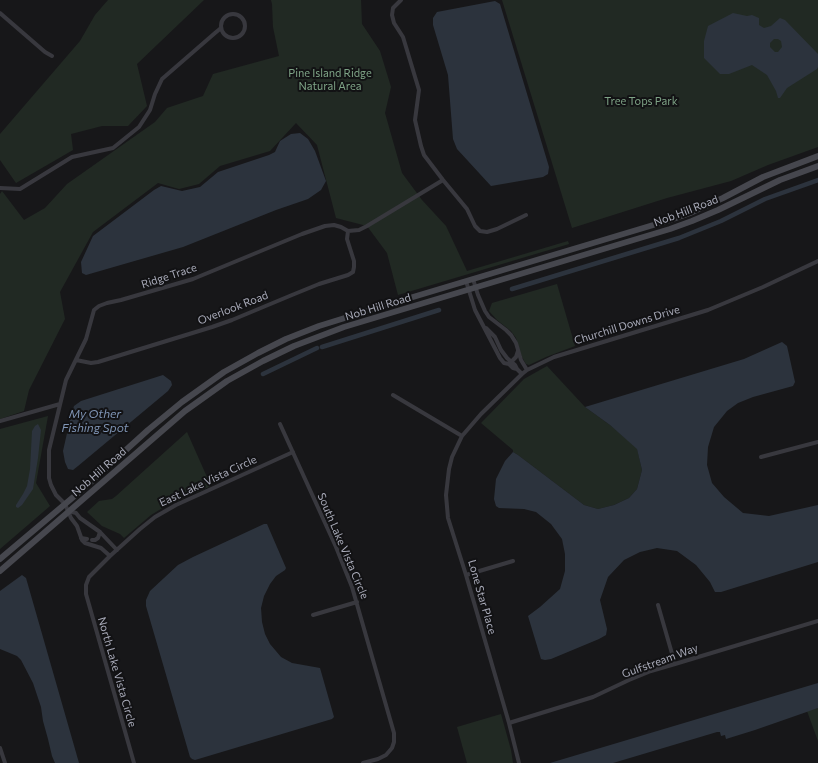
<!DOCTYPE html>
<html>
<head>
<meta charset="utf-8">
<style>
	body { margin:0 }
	canvas { display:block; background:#171719 }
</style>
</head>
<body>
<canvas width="818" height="763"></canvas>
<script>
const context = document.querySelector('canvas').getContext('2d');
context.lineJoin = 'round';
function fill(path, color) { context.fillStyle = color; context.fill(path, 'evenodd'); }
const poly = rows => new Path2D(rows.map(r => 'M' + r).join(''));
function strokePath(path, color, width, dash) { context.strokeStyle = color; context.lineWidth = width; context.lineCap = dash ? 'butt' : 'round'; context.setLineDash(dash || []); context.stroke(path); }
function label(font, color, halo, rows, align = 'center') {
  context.font = font + ' Commissioner,sans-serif'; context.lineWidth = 4; context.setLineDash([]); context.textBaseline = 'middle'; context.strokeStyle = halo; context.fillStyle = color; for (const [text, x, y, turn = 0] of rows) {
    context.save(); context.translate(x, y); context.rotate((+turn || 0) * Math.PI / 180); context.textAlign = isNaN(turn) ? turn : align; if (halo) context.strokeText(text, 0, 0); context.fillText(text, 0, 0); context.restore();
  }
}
fill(poly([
	[108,0,204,0,137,64,147,106,128,126,102,126,71,134,73,150,16,183,0,160,0,134,80,41,95,15],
	[271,0,361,0,362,24,380,51,391,87,385,113,402,173,422,200,446,226,467,271,568,241,569,244,398,295,387,253,367,226,336,218,317,145,296,123,270,151,220,166,199,184,179,189,158,183,93,232,60,292,65,319,29,390,24,411,0,419,0,194,2,191,24,220,45,208,67,184,155,122,167,108,203,96,213,74,279,56,273,27,272,4],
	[502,0,818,0,818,147,768,165,731,181,667,198,572,228],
	[557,284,575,346,546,357,529,365,526,364,522,357,516,338,511,331,497,320,489,311,492,303],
	[547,366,585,407,610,425,637,448,642,470,637,489,629,498,614,505,598,509,584,505,518,455,513,452,513,450,481,423,524,379],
	[48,416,36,483,50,506,0,549,0,429],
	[187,432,211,486,164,507,151,515,124,538,120,534,102,526,87,512,99,501,112,499,116,496],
	[818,708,818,741,807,711],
	[501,714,511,750,513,763,467,763,457,727]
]), '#212923');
fill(poly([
	[495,1,500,4,549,167,548,174,543,177,491,186,457,149,453,139,448,75,433,25,433,18,437,12],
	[733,13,747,16,752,15,759,18,759,25,764,28,771,26,780,18,785,20,818,54,818,67,817,69,787,88,780,98,778,98,776,91,767,75,752,65,729,74,720,74,704,58,704,41,708,26],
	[774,39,778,39,781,41,782,47,778,52,775,52,770,47,770,43],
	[300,133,308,139,315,151,326,181,321,190,308,199,276,210,183,247,86,275,82,273,81,262,93,236,154,190,161,186,182,191,200,187,218,172,269,155,275,152,280,141,291,134],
	[782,342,787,346,795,382,793,386,753,397,738,403,727,411,714,427,708,447,707,465,712,483,724,497,743,513,769,516,818,505,818,562,721,592,715,592,710,582,696,565,677,551,657,548,640,552,624,560,608,577,600,600,607,629,606,635,599,639,551,659,545,660,541,659,528,616,540,607,560,589,565,571,565,554,562,539,551,524,536,512,524,509,499,508,496,506,494,499,496,479,505,461,513,452,518,455,584,505,598,509,614,505,629,498,637,489,642,470,637,449,610,425,585,407,744,359],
	[163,375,171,381,172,385,168,391,78,466,73,470,68,469,65,462,63,451,70,420,74,406,81,401],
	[38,424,41,430,38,458,33,489,22,505,18,508,16,507,16,505,23,494,27,486,30,469,32,431,35,426],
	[264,524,267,524,286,568,285,570,276,576,270,584,264,596,261,608,262,622,265,634,270,644,281,657,292,663,320,668,334,717,332,719,195,760,192,759,190,757,146,606,146,600,150,591,178,565,193,557],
	[22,575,26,578,79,763,55,763,52,756,48,739,43,721,41,707,33,683,21,660,17,656,0,649,0,591],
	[818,683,818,708,755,730,726,739,725,735,721,736,720,732,717,732,613,763,550,763]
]), '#2c333d');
strokePath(poly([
	[512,289,679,238,721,221,765,199,818,180],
	[322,347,439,310],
	[263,374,317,348]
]), '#2c333d', 4.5);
strokePath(poly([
	[401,0,393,8,392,15,394,23,403,37,419,90,415,120,421,146,424,155,443,180,467,209,475,226,480,231,487,232,497,229,526,215],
	[0,13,45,52,52,56],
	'221 26a12 12 0 1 1 24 0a12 12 0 1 1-24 0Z',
	[0,188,20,189,72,157,113,148,139,127,150,110,155,94,162,79,215,33,221,28],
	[473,279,478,295,485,311,489,317,506,330,511,335,516,343,521,360,527,370],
	[466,281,475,310,500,358,504,363,509,364,513,368,517,369],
	[486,328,495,337,501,350,507,358,515,365,517,369,522,374],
	[76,360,91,363,98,362,212,327,232,320,292,295,319,284,348,275,353,272,354,267,354,261,347,239,348,231],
	[510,363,516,357,518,351],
	[393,395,462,436],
	[0,421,60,404],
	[280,424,336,547,352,587,394,733,394,742,392,748,386,755,378,759,363,763],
	[761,457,818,442],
	[69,511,76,513,80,518,100,532,117,550],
	[81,538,87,539],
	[92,540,95,540,98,538,100,532],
	[110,556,101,548,85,543,82,540,77,526,71,518,65,504,56,495,51,485,49,478,49,450,66,380,86,339,94,310,99,306,107,303,121,300,193,279,302,234,325,226,334,225,341,227,348,231,359,230,367,226,443,180],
	[466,575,513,561],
	[658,605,675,664],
	[313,615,357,602],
	[509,723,593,697,629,680,651,671,675,664,818,621],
	[0,748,5,763],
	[134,763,86,594,86,585,89,577,110,556,140,529,155,517,176,505,293,452],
	[519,763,509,723,466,575,448,518,446,495,449,469,452,457,462,436,481,414,522,374,527,370,554,357,708,310,763,287,818,261]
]), '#38383e', 4);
strokePath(poly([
	[0,559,84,488,148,430,182,402,224,372,258,353,286,339,319,326,393,303,670,220,690,213,723,198,763,177,818,156],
	[0,571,185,411,227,381,263,361,294,346,344,327,670,229,692,221,718,210,780,180,818,166]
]), '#46474e', 6);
label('11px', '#7fa487', '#121214', [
	["Pine Island Ridge",330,73],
	["Natural Area",330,86],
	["Tree Tops Park",641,101]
]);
label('11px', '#a9abb9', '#121214', [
	["Nob Hill Road",686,211,-21],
	["Ridge Trace",169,276,-18],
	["Nob Hill Road",378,307,-17],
	["Overlook Road",233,308,-21],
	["Churchill Downs Drive",627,325,-17],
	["Nob Hill Road",99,472,-41],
	["East Lake Vista Circle",208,481,-25],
	["South Lake Vista Circle",343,546,67],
	["Lone Star Place",482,597,74],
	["Gulfstream Way",660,661,-20],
	["North Lake Vista Circle",117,672,74]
]);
label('italic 12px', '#7f94b4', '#121214', [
	["My Other",95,414],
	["Fishing Spot",95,428]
]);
</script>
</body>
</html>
